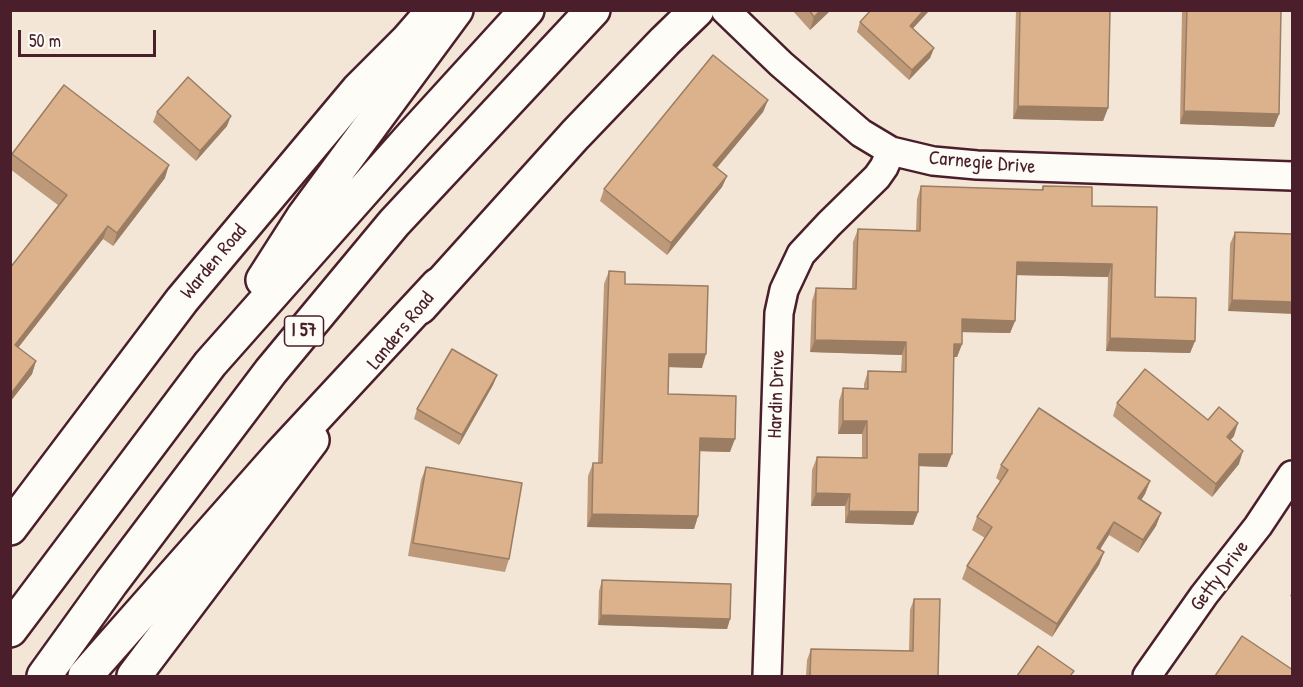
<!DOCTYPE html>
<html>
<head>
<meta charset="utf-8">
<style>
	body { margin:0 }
	#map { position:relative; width:1303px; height:687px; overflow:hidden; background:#f3e6d7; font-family:"Patrick Hand",sans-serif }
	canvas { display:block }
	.frame { position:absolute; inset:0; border:12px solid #4a1f2b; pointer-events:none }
	.scale { position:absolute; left:18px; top:30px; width:138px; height:27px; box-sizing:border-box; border:3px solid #4a1f2b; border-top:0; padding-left:8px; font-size:18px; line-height:21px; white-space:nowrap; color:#4a1f2b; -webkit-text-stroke:4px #fdfcf7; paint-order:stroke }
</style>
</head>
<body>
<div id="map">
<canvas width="1303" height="687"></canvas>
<div class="frame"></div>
<div class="scale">50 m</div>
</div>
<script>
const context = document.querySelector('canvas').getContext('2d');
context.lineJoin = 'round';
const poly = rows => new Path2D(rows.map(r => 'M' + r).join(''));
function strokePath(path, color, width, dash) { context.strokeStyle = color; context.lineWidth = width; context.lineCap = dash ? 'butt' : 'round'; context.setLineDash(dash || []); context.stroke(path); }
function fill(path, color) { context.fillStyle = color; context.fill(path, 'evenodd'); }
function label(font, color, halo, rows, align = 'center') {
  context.font = font + ' "Patrick Hand",sans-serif'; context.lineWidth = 4.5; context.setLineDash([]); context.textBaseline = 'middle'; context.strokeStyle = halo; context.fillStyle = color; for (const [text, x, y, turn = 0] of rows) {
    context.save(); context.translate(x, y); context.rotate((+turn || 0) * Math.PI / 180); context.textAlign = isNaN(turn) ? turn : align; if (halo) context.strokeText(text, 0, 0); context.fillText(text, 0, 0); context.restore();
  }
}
const minor = poly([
	[725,10,781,64,861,133,891,151,933,161,977,165,1292,176],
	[767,676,779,313,784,290,801,254,829,224,877,177,884,167,891,151],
	[1147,676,1204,595,1258,526,1292,475]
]);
const major = poly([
	[420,307,575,135,665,41,697,10],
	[10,528,182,300,358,90,407,41,434,10],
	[134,676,312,440]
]);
const highway = poly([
	[263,280,304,216,456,10],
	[10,630,210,364,412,136,527,10],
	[44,676,111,583,271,371,394,223,593,10],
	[85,676,281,454,438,285]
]);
strokePath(minor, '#4a1f2b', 32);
strokePath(major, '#4a1f2b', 38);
strokePath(highway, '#4a1f2b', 38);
strokePath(minor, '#fdfcf7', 27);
strokePath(major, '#fdfcf7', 33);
strokePath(highway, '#fdfcf7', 33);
fill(poly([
	[792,10,831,10,810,30],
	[1016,10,1110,10,1108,108,1103,121,1013,119],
	[1182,10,1281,10,1279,114,1274,127,1180,124],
	[860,22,913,29,934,48,930,58,909,80,857,32],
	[768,100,763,112,717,168,727,176,722,187,667,255,600,201,604,189],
	[157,112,227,126,196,161,153,122],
	[12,154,165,178,113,246,103,239,18,348,36,361,32,374,10,402,10,268,58,205,10,169,10,158],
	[921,186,1041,190,1043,186,1092,206,1155,297,1195,341,1190,353,1106,351,1108,277,1016,275,1015,321,1010,333,962,332,962,344,957,357,954,357,947,467,919,466,918,512,913,525,845,523,845,506,811,506,812,470,817,457,862,458,862,434,838,434,839,401,843,388,864,388,864,384,868,371,901,372,902,355,810,352,812,301,816,288,852,289,853,242,858,229,916,231,917,199],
	[1235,232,1293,234,1228,311,1230,244],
	[609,271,625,284,702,368,669,367,668,394,730,452,700,451,698,516,694,529,587,527,588,476,593,463,598,463,604,284],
	[497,375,493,385,459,445,414,419,417,409],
	[1117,403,1208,420,1234,436,1230,440,1239,464,1212,497,1113,416],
	[1001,465,1150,481,1145,494,1141,500,1161,513,1156,526,1138,553,1109,535,1100,549,1104,552,1099,565,1052,637,962,579,967,566,985,538,972,530,977,517,1000,481,996,478],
	[426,467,509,559,505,572,408,556,421,480],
	[602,580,730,619,727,629,598,625,599,591],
	[1293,589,1293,598,1290,596],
	[914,599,938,676,806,676,807,660,811,649,909,651,910,610]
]), '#bd9979');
fill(poly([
	[821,10,831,10,810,30,814,17],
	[924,10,930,10,906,36,910,26],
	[934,48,930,58,909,80,912,70],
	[768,100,763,112,709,177,713,165],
	[1018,106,1108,108,1103,121,1013,119],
	[1184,111,1279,114,1274,127,1180,124],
	[231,116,227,126,196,161,200,151],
	[169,165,165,178,113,246,117,233],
	[727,176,722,187,667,255,671,243],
	[108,226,103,239,10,358,15,345],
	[1017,262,1112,264,1108,277,1012,275],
	[1232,300,1293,302,1293,314,1228,311],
	[962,319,1015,321,1010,333,958,332],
	[1110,338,1195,341,1190,353,1106,351],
	[815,340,906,342,902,355,810,352],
	[954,344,962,344,957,357,949,357],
	[669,354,706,354,702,368,665,367],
	[36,361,32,374,10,402,10,395],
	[497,375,493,385,459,445,462,435],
	[843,421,867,421,862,434,838,434],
	[1238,423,1234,436,1222,450,1227,437],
	[700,438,735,439,730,452,695,451],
	[1243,451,1239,464,1212,497,1216,484],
	[919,454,952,454,947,467,915,466],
	[1150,481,1145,494,1134,511,1138,498],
	[816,493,850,494,845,506,811,506],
	[849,511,918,512,913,525,845,523],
	[1161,513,1156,526,1138,553,1143,540],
	[592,514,698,516,694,529,587,527],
	[1114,522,1109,535,1093,561,1097,548],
	[1104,552,1099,565,1052,637,1057,624],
	[601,615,730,619,727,629,598,625]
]), '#9a7d63');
const building = poly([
	[809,10,821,10,814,17,809,10],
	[871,10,924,10,910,26,934,48,912,70,860,22,871,10],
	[1020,10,1110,10,1108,108,1018,106,1020,10],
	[1187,10,1281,10,1279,114,1184,111,1187,10],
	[713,55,768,100,713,165,727,176,671,243,604,189,713,55],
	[188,77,231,116,200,151,157,112,188,77],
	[64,85,169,165,117,233,108,226,15,345,36,361,10,395,10,268,67,195,12,154,64,85],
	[921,186,1043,190,1043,186,1092,187,1092,206,1157,207,1155,297,1196,298,1195,341,1110,338,1112,264,1017,262,1015,321,962,319,962,344,954,344,952,454,919,454,918,512,849,511,850,494,816,493,817,457,867,458,867,421,843,421,843,388,868,389,868,371,906,372,906,342,815,340,816,288,856,289,858,229,920,231,921,186],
	[1235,232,1293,234,1293,302,1232,300,1235,232],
	[609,271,625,272,625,284,708,286,706,354,669,354,668,394,736,396,735,439,700,438,698,516,592,514,593,463,602,463,609,271],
	[452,349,497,375,462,435,417,409,452,349],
	[1145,369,1208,420,1219,407,1238,423,1227,437,1243,451,1216,484,1117,403,1145,369],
	[1039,408,1150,481,1138,498,1161,513,1143,540,1114,522,1097,548,1104,552,1057,624,967,566,992,527,977,517,1008,470,1001,465,1039,408],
	[426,467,522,483,509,559,413,543,426,467],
	[602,580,731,584,730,619,601,615,602,580],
	[914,599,940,599,938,676,810,676,811,649,913,651,914,599],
	[1242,636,1293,670,1293,676,1215,676,1242,636],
	[1038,646,1074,671,1070,676,1017,676,1038,646]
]);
fill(building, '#dcb28d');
strokePath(building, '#9a7d63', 1.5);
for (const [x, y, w] of [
	[304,331,39]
]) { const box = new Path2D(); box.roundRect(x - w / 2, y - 15, w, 30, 4.5); context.fillStyle = '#fdfcf7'; context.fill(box); strokePath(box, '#4a1f2b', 1.5); }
label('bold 18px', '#4a1f2b', null, [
	["I 57",304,331]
]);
label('20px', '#4a1f2b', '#fdfcf7', [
	["Carnegie Drive",982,163,5],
	["Warden Road",214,262,-50],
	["Landers Road",401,331,-51],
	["Hardin Drive",777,394,-88],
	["Getty Drive",1220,576,-53]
]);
</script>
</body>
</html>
